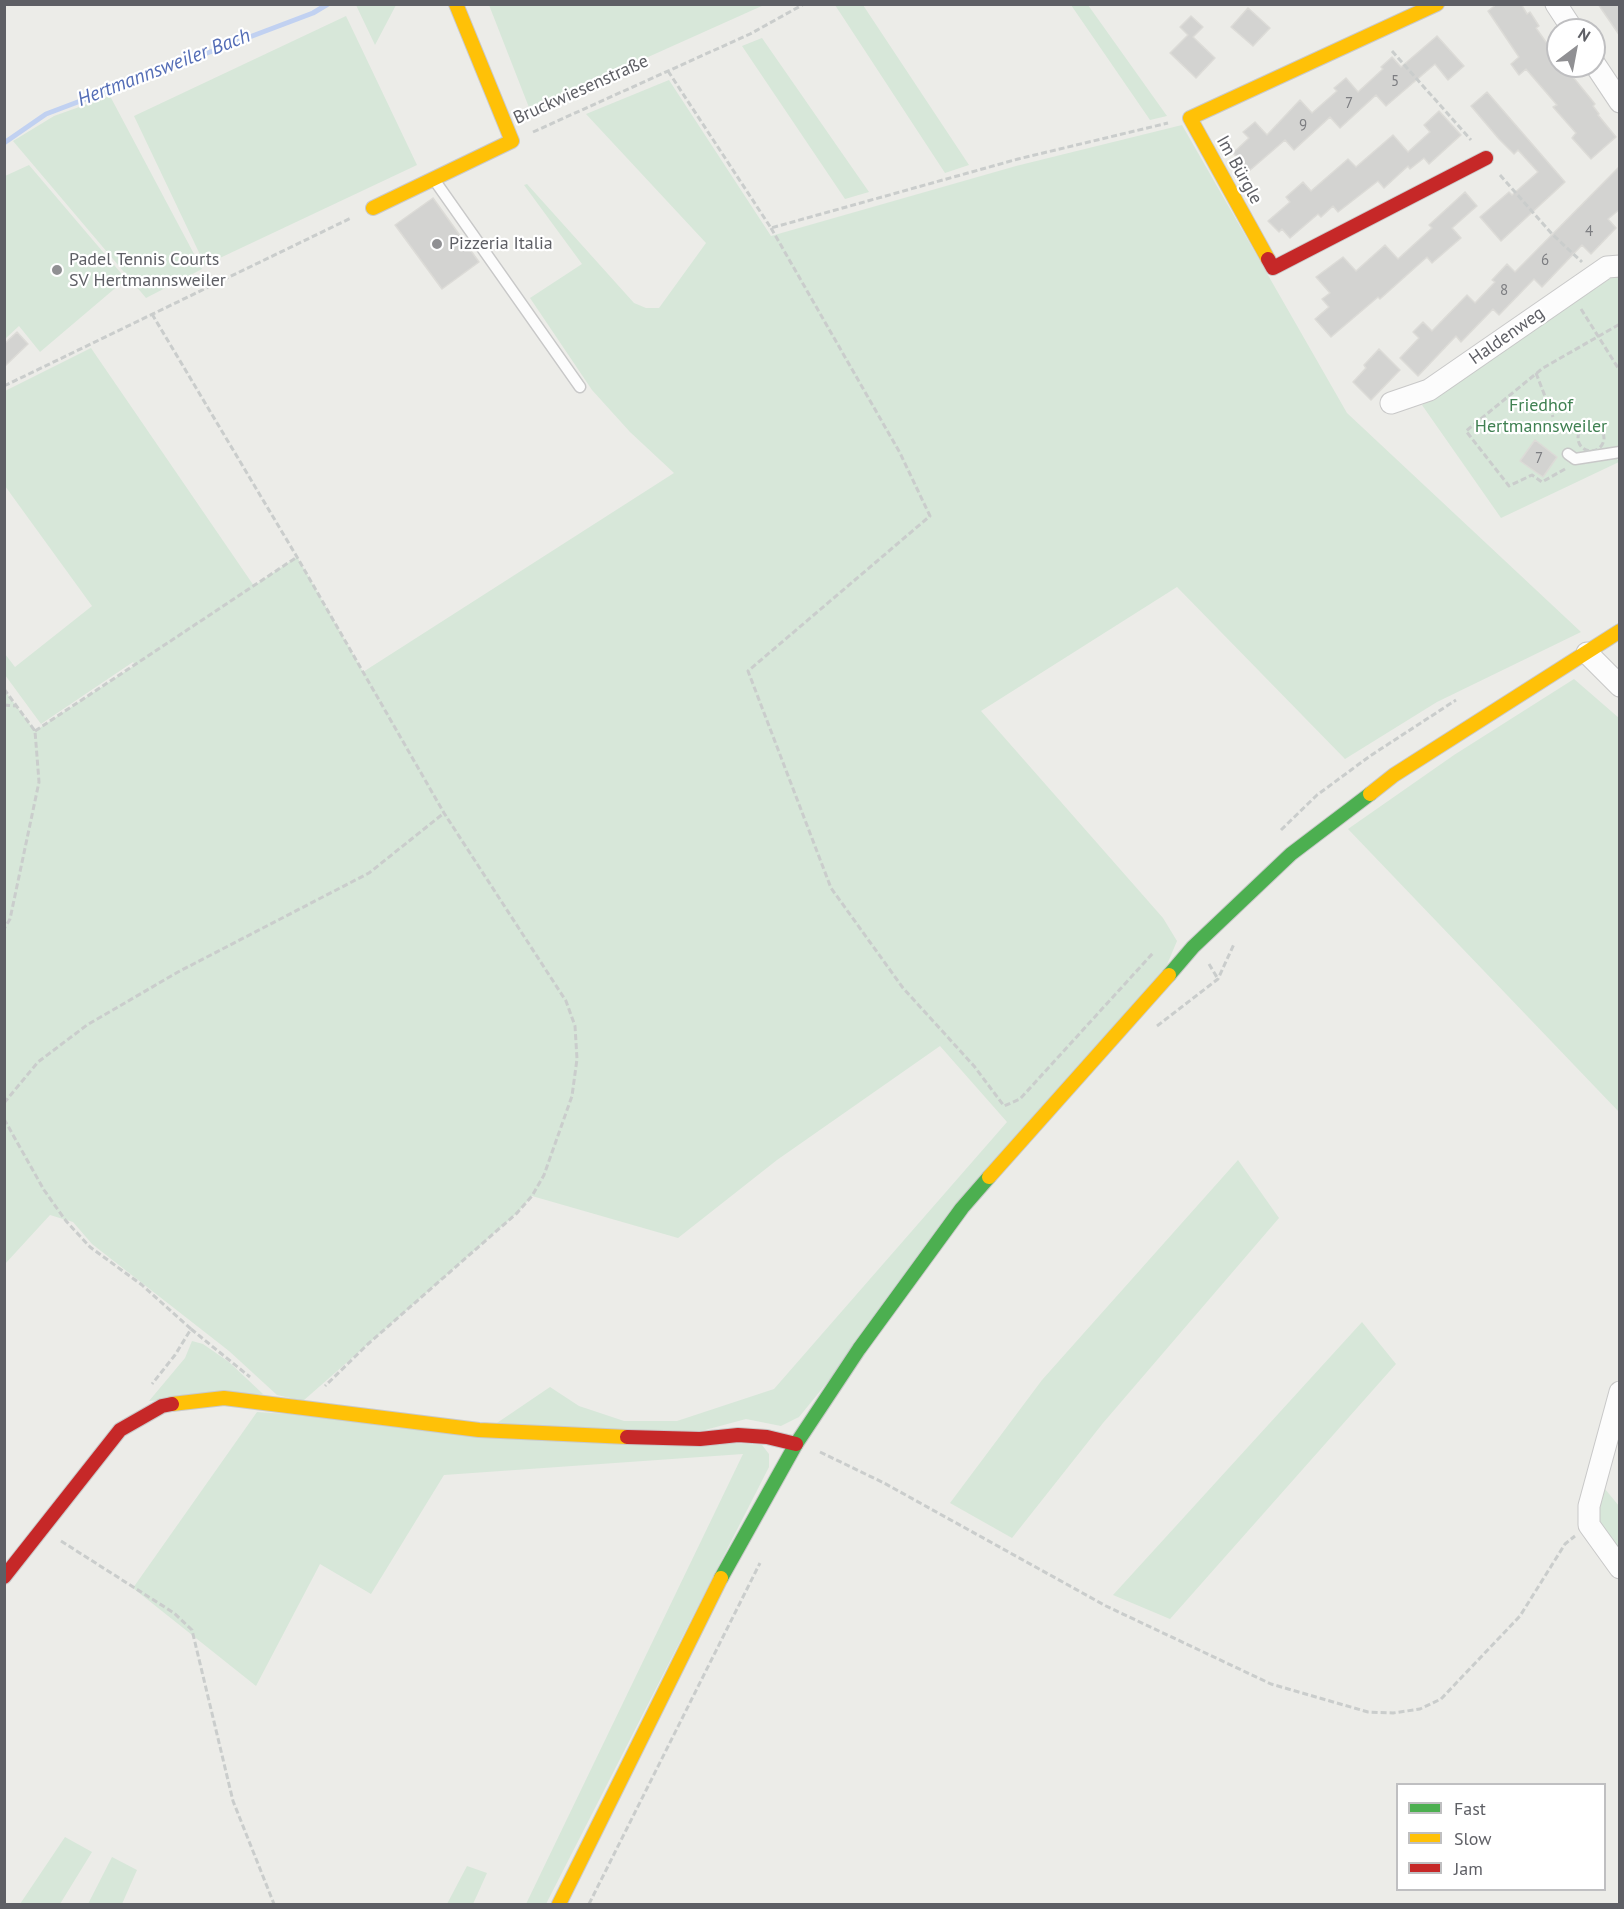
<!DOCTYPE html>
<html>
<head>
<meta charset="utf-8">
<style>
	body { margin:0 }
	#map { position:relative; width:1624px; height:1909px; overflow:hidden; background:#ecece8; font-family:"PT Sans",sans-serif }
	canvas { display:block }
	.frame { position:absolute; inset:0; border:6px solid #5e5f65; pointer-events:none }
	.legend { position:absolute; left:1396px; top:1783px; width:210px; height:108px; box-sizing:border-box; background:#fff; border:2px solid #bfbfc1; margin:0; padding:8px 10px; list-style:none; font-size:18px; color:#5e5f65 }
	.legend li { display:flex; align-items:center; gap:12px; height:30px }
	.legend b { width:30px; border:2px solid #bfbfc1 }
	.north { position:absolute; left:1546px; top:18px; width:60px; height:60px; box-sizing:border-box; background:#fff; border:2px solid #bfbfc1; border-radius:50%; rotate:32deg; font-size:16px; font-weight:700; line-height:24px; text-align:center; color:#5e5f65 }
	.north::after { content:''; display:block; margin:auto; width:21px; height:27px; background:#909093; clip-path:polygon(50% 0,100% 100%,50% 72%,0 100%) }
</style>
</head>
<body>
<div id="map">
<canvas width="1624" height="1909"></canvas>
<div class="frame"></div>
<ul class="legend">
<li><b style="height:8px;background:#4caf50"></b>Fast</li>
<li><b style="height:8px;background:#ffc107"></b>Slow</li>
<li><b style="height:8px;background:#c62828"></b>Jam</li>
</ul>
<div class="north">N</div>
</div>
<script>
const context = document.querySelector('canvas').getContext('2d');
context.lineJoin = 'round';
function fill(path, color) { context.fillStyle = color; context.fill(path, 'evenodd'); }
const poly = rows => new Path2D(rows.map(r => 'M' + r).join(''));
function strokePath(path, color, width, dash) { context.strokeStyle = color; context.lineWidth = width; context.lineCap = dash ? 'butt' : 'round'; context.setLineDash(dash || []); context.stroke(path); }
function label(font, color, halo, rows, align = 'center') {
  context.font = font + ' "PT Sans",sans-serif'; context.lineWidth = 4.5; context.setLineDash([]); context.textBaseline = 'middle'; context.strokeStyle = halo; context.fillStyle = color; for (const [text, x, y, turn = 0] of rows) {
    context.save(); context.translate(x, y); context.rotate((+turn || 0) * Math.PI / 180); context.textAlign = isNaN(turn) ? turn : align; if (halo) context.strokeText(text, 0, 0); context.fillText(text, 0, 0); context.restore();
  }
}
fill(poly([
	[356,4,396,5,375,45,356,5],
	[489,5,764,5,530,110],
	[835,5,863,5,969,165,945,173],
	[1071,5,1088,5,1167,116,1150,120],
	[346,16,417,165,205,265,134,116],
	[762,38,869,192,845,199,742,46],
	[669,80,771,236,1016,166,1182,125,1347,413,1581,632,1437,702,1345,759,1177,587,981,711,1163,918,1177,941,1166,967,799,1417,781,1426,746,1419,690,1434,494,1425,550,1387,579,1406,624,1421,677,1421,774,1389,1007,1122,940,1046,777,1160,678,1238,532,1196,517,1213,303,1401,277,1395,229,1351,92,1244,73,1222,50,1215,5,1264,5,691,35,731,135,665,133,662,41,724,5,675,5,654,15,667,92,606,5,486,5,391,91,348,254,586,297,557,363,672,674,473,630,432,592,390,530,298,582,264,524,185,527,184,634,303,646,308,659,308,706,243,586,114],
	[110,96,202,269,146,298,13,141,54,116],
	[29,165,126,279,40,352,19,326,5,339,5,176],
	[1617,274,1619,277,1620,446,1612,451,1619,462,1501,518,1422,405],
	[1574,679,1619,718,1619,1112,1348,829,1454,755],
	[1238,1160,1279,1218,1103,1423,1012,1538,950,1503,1042,1380],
	[1362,1322,1396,1364,1170,1619,1113,1595],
	[192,1341,203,1344,229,1362,263,1394,149,1401,185,1358],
	[257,1412,762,1445,769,1454,769,1467,546,1904,526,1904,743,1454,444,1475,371,1594,320,1564,256,1686,133,1588],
	[1605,1489,1619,1506,1619,1551,1597,1519],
	[65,1837,92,1852,60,1904,20,1904],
	[112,1857,137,1870,122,1904,88,1904],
	[467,1866,487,1873,473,1904,447,1904]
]), '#d7e7d9');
strokePath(poly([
	[4,143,46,114,313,13,328,4]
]), '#c1d1f1', 5);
const building = poly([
	[1497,4,1521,4,1527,14,1530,12,1539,26,1536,28,1558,59,1558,66,1564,66,1595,104,1593,106,1599,114,1598,115,1616,137,1591,159,1572,138,1576,133,1553,107,1557,105,1526,69,1519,75,1511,64,1519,57,1488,11,1497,4],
	[1598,4,1620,4,1620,36,1598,4],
	[1248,8,1270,28,1253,46,1231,27,1248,8],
	[1191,16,1203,27,1193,37,1215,58,1196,78,1170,53,1188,35,1180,27,1191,16],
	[1437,36,1464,66,1448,80,1435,64,1386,106,1376,95,1340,128,1330,117,1294,150,1285,140,1249,171,1233,153,1249,138,1243,132,1255,122,1267,135,1300,100,1312,113,1337,91,1334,88,1346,78,1358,92,1383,69,1381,67,1392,57,1401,67,1437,36],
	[1487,92,1565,182,1501,241,1480,217,1509,192,1512,195,1538,172,1518,150,1514,154,1499,139,1471,106,1487,92],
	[1439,111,1461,135,1429,164,1424,158,1410,169,1408,166,1384,188,1378,181,1338,212,1333,206,1321,217,1318,214,1290,238,1282,229,1279,232,1268,221,1290,202,1286,197,1303,182,1311,191,1348,159,1356,167,1393,135,1408,152,1430,132,1424,125,1439,111],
	[1620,166,1620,209,1608,219,1616,228,1591,254,1582,245,1542,287,1534,279,1499,315,1493,309,1461,342,1456,336,1418,376,1400,358,1419,338,1413,332,1423,322,1432,331,1467,295,1475,303,1495,282,1492,280,1507,264,1515,272,1620,166],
	[1465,192,1477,206,1452,228,1461,238,1432,263,1427,257,1380,299,1378,297,1331,337,1315,319,1329,307,1322,299,1330,293,1316,277,1343,257,1356,271,1385,245,1398,259,1432,228,1429,225,1465,192],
	[433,198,479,262,442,289,395,225,433,198],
	[17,332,28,344,4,367,4,344,17,332],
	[1379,349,1400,370,1371,400,1353,382,1366,368,1364,365,1379,349],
	[1535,440,1557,457,1543,477,1520,461,1535,440]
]);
fill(building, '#d3d3d1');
strokePath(building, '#dcdbd7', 1.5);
const lane = poly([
	[435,181,580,387],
	[1568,454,1575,459,1620,452]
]);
const street = poly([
	[1556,4,1573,30],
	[1594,63,1620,102],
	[1391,403,1429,390,1607,267,1620,266],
	[1587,653,1620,686],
	[1620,1392,1589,1506,1589,1525,1620,1568]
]);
const fast = poly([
	[1169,975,1193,947,1291,854,1370,794],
	[721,1578,796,1444,859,1349,962,1208,989,1177]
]);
const slow = poly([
	[373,208,512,141,456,4],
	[1268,259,1190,118,1437,4],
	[1370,794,1394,775,1620,631],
	[989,1177,1169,975],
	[172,1404,224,1398,479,1430,627,1437],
	[559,1904,721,1578]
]);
const jam = poly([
	[1268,259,1273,268,1486,158],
	[627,1437,700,1439,738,1435,767,1437,796,1444],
	[4,1577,120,1430,162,1406,172,1404]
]);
strokePath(lane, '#c8c8c8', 13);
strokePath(street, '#c8c8c8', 23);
strokePath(fast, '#c9c9ca', 16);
strokePath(slow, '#c9c9ca', 16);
strokePath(jam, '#c9c9ca', 16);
strokePath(poly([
	[1392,51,1471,140],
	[668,71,771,228,1018,159,1168,123],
	[533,132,750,34,804,4],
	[1500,175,1552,234,1582,262],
	[771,228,900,453,930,516,748,671,831,888,903,988,974,1066,1004,1106,1020,1099,1153,953],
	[1581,309,1620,371],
	[152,314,297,557,444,813,566,1001,575,1026,577,1059,572,1096,544,1175,532,1196,517,1213,368,1344,325,1386],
	[1536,373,1553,417],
	[4,386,351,218],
	'1578 438a13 13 0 1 1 26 0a13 13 0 1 1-26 0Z',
	[1565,469,1542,482,1532,475,1509,486,1466,431,1543,368,1620,324],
	[4,689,35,731,39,782,10,919,4,929],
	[4,705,17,706],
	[35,731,297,557],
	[1281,830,1317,795,1370,756,1456,700],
	[1209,964,1218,979],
	[1157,1026,1218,979,1234,944],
	[4,1103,38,1062,87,1025,178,972,369,873,444,813],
	[4,1119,44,1190,66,1221,90,1247,142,1285,191,1329,175,1355,152,1384],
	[191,1329,250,1377],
	[820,1452,884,1483,1106,1606,1271,1684,1368,1712,1393,1713,1420,1709,1441,1699,1520,1616,1565,1544,1575,1536],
	[61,1541,174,1613,192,1630,233,1801,274,1904],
	[589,1904,760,1563]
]), '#cacdcc', 3, [6, 3]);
strokePath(lane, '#fcfcfc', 10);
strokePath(street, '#fcfcfc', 21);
strokePath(fast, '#4caf50', 14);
strokePath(slow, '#ffc107', 14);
strokePath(jam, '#c62828', 14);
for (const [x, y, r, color] of [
	[437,244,6,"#909093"],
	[57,270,6,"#909093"]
]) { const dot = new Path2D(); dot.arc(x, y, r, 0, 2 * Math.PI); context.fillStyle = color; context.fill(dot); strokePath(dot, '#fff', 2); }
label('15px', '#7c7d81', null, [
	["5",1395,82],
	["7",1349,104],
	["9",1303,126],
	["4",1589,232],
	["6",1545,261],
	["8",1504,291],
	["7",1539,459]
]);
label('18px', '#5e5f65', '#fff', [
	["Bruckwiesenstraße",581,90,-24],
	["Im Bürgle",1239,170,61],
	["Haldenweg",1507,336,-35]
]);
label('18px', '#5e5f65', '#fff', [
	["Pizzeria Italia",449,244],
	["Padel Tennis Courts",69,260],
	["SV Hertmannsweiler",69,281]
], 'left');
label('18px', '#408152', '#fff', [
	["Friedhof",1541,406],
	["Hertmannsweiler",1541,427]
]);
label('italic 20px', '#546db6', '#fff', [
	["Hertmannsweiler Bach",164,68,-21]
]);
</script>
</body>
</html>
